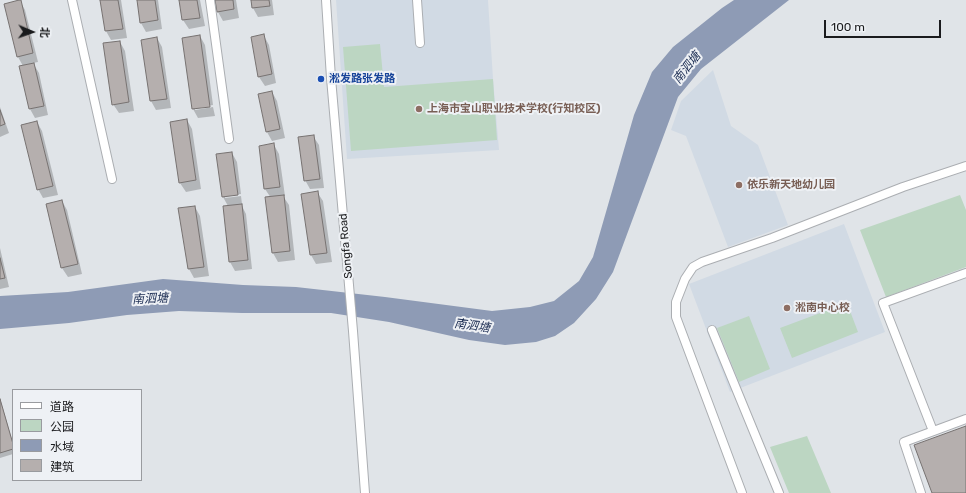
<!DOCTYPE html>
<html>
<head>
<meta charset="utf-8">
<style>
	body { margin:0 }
	#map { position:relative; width:966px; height:493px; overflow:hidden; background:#e0e4e8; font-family:Rubik,"Noto Sans SC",sans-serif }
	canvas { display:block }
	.legend { position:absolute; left:12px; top:389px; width:130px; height:92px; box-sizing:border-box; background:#eef1f5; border:1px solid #999b9f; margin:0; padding:5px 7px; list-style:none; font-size:12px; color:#1a1b1d }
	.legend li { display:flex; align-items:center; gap:8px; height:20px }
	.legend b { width:20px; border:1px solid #999b9f }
	.north { position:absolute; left:12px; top:12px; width:40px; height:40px; -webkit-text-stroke:3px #eef1f5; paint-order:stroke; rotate:92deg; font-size:11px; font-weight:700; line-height:16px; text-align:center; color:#1a1b1d }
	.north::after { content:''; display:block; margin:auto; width:14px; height:18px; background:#1a1b1d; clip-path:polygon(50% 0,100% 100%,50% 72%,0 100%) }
	.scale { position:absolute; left:824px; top:20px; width:117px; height:18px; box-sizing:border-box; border:2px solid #1a1b1d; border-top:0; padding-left:5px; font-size:12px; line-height:14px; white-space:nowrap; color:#1a1b1d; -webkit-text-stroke:3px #eef1f5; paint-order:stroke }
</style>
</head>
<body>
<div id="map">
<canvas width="966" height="493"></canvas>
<ul class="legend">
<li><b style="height:5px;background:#fff"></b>道路</li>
<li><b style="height:11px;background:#bcd6c2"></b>公园</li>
<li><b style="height:11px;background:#8e9bb5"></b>水域</li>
<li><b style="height:11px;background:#b5afae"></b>建筑</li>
</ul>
<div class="north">北</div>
<div class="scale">100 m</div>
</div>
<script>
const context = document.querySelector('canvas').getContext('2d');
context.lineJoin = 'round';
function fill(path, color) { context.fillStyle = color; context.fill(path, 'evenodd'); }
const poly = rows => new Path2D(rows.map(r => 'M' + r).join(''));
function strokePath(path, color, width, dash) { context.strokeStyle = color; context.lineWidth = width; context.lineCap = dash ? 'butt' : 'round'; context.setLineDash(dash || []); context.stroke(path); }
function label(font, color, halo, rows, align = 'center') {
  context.font = font + ' Rubik,"Noto Sans SC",sans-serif'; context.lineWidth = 4; context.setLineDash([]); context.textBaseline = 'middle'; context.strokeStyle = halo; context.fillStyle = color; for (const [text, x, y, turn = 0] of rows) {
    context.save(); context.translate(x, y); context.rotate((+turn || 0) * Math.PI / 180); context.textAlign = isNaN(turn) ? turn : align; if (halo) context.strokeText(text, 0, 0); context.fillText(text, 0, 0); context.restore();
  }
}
fill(poly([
	[336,0,488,0,493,79,499,150,347,159],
	[713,70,731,126,758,145,788,225,728,247,686,136,671,130,681,101],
	[844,224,885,332,730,392,689,284]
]), '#d1dae4');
fill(poly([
	[380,44,384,87,493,79,497,140,351,151,343,47],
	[960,195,966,210,966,267,886,297,860,230],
	[847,303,858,332,792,358,780,328],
	[749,316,770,369,739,382,717,328],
	[807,436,831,493,789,493,770,447]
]), '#bcd6c2');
fill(poly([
	[734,0,789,0,701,69,678,97,613,272,596,299,574,323,555,336,536,342,505,345,469,340,389,322,331,313,242,313,179,311,127,315,69,323,0,329,0,296,68,292,163,279,243,285,296,287,385,297,492,311,530,307,554,301,579,281,593,257,634,115,652,72,673,47,722,8]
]), '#8e9bb5');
fill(poly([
	[101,0,121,0,127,38,111,40,106,31],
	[138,0,158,0,162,29,146,32,141,23],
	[180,0,200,0,205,26,189,29,183,20],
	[216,0,236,0,239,18,223,21,218,12],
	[252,0,272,0,274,15,258,17,253,8],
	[20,1,25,10,38,62,33,63,39,73,48,115,35,118,30,109,20,67,23,66,18,57],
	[200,36,205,45,213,105,195,108,195,110,213,107,215,116,198,118,193,109,183,39],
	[264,36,269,45,276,83,265,86,259,77],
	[157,38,162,47,171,108,156,110,151,101],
	[120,42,125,51,134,111,119,113,113,104],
	[272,92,277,101,285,138,272,141,267,132,259,94],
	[0,107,9,133,0,137],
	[187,120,192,129,201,189,186,192,180,183],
	[37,122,42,131,58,195,43,198,38,189],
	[313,136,319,145,324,188,310,189,305,180],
	[274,145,279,154,285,196,283,196,289,205,295,260,278,262,273,253,266,198,271,198,265,189],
	[232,153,237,162,241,194,225,196,225,198,241,196,242,204,241,204,246,214,252,269,235,271,230,262,228,206,223,197,217,155],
	[317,192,323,201,332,262,316,264,311,255],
	[62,201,67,210,82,274,68,277,62,268,47,205],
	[195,207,200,216,209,276,194,278,189,269,180,209],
	[0,248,9,287,0,289],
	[0,398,13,443,13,454,0,458]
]), '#0003');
const building = poly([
	[19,0,21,0,33,53,17,57,4,4,19,0],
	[100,0,118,0,123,29,105,31,100,0],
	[137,0,155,0,158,20,140,23,137,0],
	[179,0,197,0,200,18,182,20,179,0],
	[215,0,233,0,234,9,217,12,215,0],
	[251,0,269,0,270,6,252,8,251,0],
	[264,34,272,74,258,77,251,37,264,34],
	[200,35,210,107,192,109,182,38,200,35],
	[157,37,167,99,150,101,141,40,157,37],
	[120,41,129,102,112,105,103,43,120,41],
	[34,63,44,106,29,109,19,66,34,63],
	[272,91,280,129,266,132,258,94,272,91],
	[0,110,5,124,0,126,0,110],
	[187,119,196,180,179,183,170,122,187,119],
	[37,121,53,186,37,190,21,125,37,121],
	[314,135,320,179,304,181,298,137,314,135],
	[274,143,280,187,264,189,259,146,274,143],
	[232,152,238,195,222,197,216,154,232,152],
	[318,191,327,253,310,255,301,194,318,191],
	[284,195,290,251,272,253,265,197,284,195],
	[62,200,78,264,61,268,46,204,62,200],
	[242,204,248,260,229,262,223,206,242,204],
	[195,206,204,267,188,269,178,208,195,206],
	[0,258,5,278,0,279,0,258],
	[0,399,13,444,13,449,0,453,0,399],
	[966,426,966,493,932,493,914,445,966,426]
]);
fill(building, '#b5afae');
strokePath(building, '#777271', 1);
const minor = poly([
	[72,0,112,179],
	[210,0,229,139],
	[326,0,331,78,353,331,365,493],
	[417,0,420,43],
	[712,330,779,493],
	[933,431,883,303,966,273],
	[742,493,676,317,676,302,685,279,693,267,702,262,772,238,903,187,966,166],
	[921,493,904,442,966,419]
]);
strokePath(minor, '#abaeb2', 10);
strokePath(minor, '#fff', 8);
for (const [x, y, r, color] of [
	[321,79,4,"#1a4fb4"],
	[419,109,4,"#8d6e63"],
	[739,185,4,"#8d6e63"],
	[787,308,4,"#8d6e63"]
]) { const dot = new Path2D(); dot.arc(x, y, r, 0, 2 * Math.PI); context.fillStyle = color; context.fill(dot); strokePath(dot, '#eef1f5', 1.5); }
label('bold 11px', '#164399', '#eef1f5', [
	["淞发路张发路",329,79]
], 'left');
label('bold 11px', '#785e54', '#eef1f5', [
	["上海市宝山职业技术学校(行知校区)",427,109],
	["依乐新天地幼儿园",747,185],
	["淞南中心校",795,308]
], 'left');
label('11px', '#1a1b1d', '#eef1f5', [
	["Songfa Road",346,246,-95]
]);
label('italic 12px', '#203156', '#eef1f5', [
	["南泗塘",687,68,-52],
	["南泗塘",150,299,-3],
	["南泗塘",472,326,8]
]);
</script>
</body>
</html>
